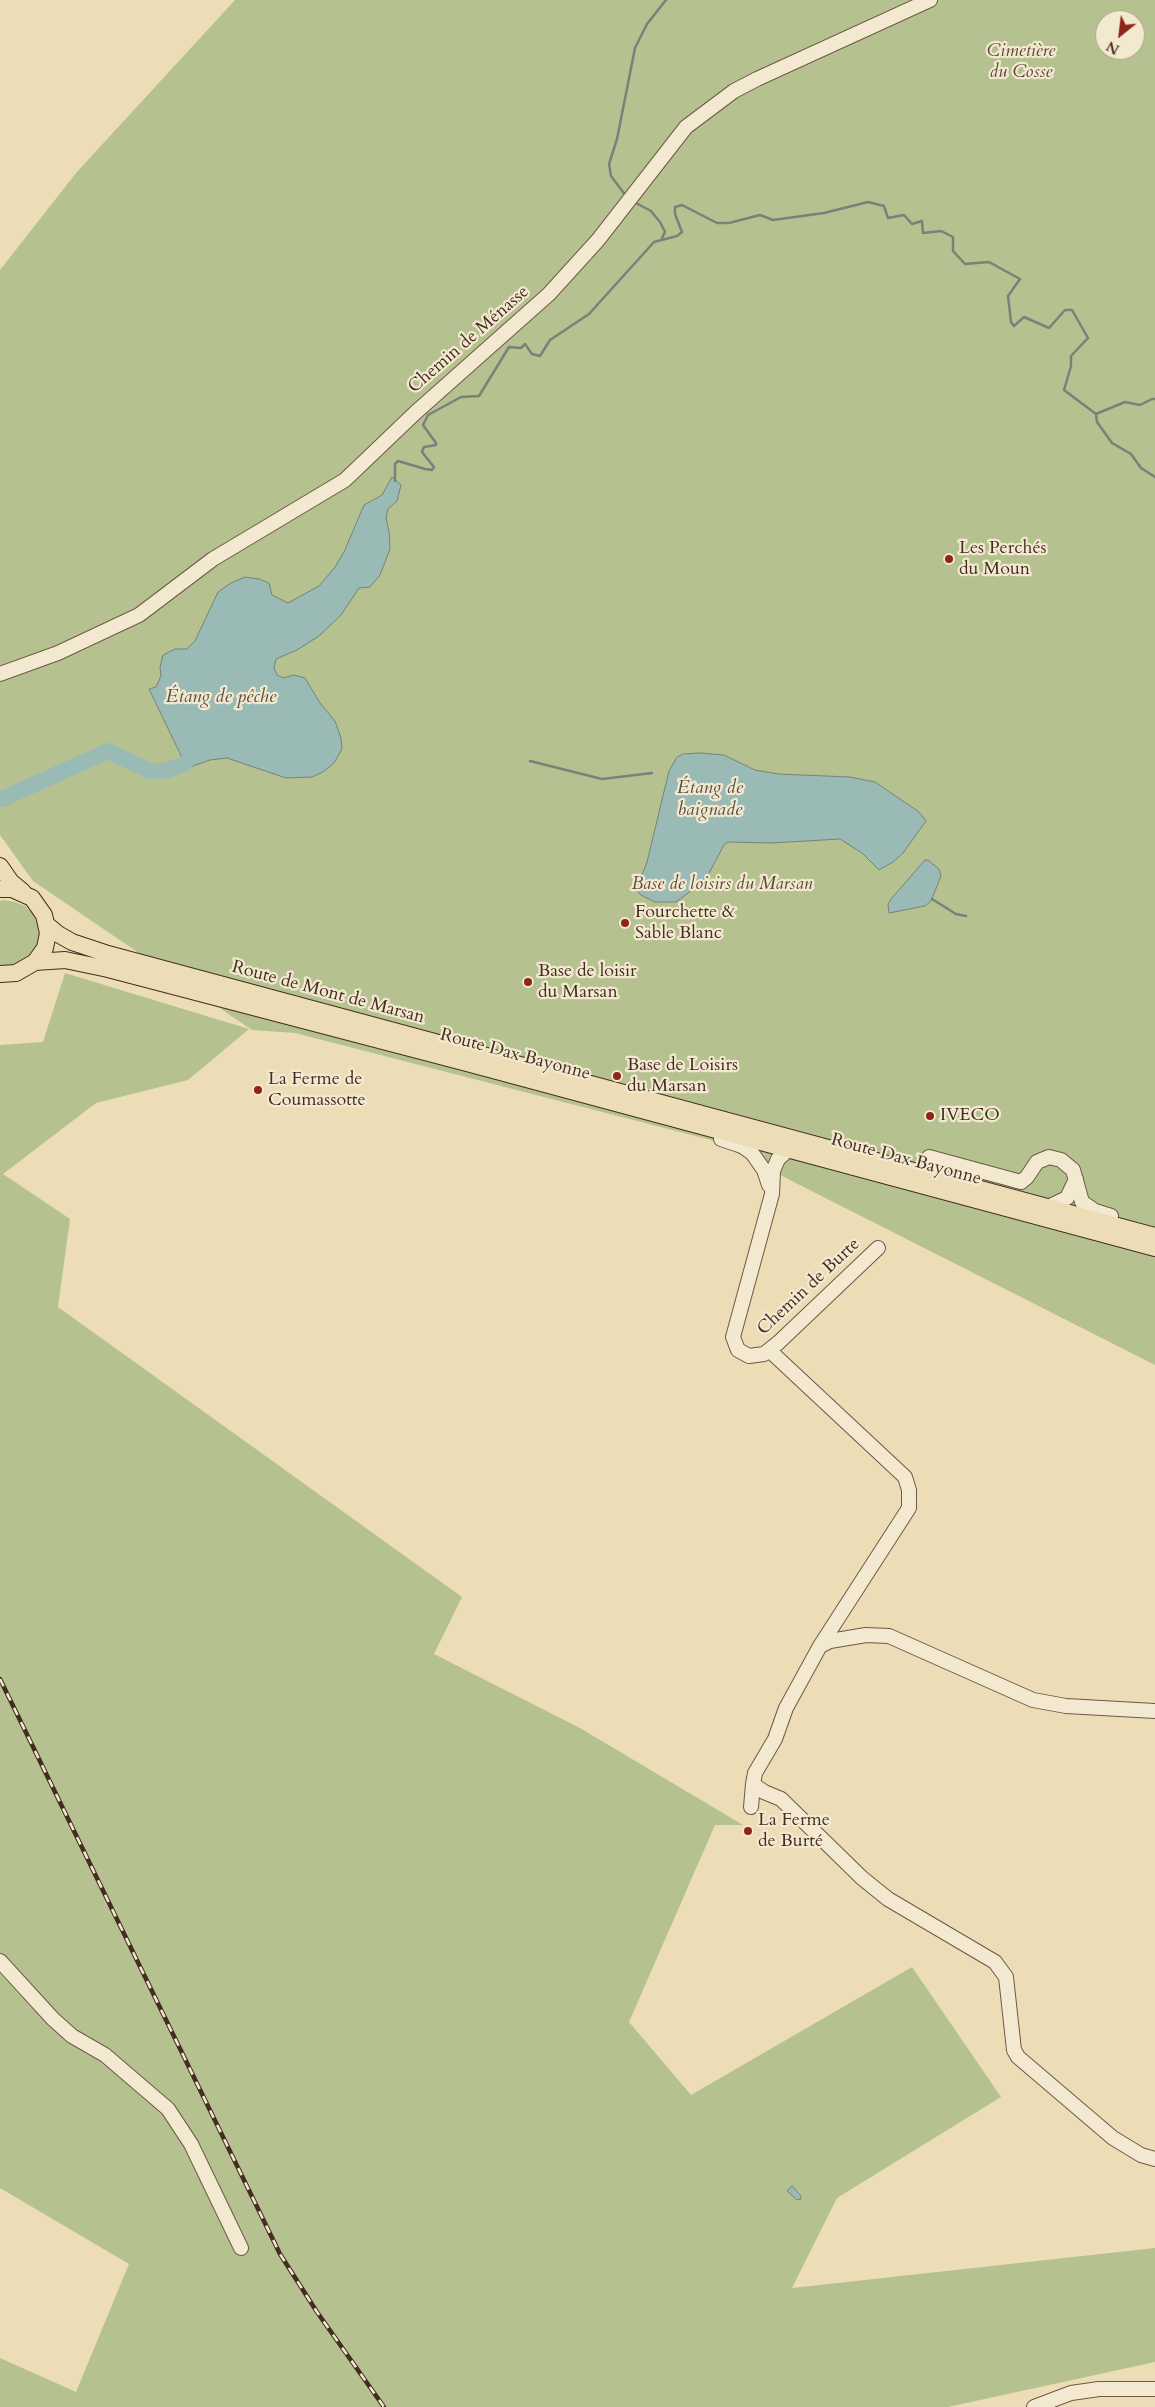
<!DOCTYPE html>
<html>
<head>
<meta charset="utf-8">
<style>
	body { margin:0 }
	#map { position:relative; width:1155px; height:2407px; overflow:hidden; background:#ecddb6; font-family:Cardo,serif }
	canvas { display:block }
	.north { position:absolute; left:1095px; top:10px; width:50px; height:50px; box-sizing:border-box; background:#f3e9d0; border:1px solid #ad9d8a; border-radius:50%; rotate:209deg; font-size:14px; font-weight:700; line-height:20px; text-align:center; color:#442c20 }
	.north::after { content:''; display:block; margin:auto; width:18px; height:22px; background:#8f2418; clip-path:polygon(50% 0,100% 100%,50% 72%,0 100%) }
</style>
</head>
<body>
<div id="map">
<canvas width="1155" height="2407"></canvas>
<div class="north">N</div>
</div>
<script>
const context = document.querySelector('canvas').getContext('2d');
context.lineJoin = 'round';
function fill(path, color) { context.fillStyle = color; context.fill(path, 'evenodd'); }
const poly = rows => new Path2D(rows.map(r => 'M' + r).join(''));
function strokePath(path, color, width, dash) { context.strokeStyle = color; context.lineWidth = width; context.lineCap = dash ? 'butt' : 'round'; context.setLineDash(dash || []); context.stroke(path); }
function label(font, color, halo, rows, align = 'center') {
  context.font = font + ' Cardo,serif'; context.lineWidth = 4.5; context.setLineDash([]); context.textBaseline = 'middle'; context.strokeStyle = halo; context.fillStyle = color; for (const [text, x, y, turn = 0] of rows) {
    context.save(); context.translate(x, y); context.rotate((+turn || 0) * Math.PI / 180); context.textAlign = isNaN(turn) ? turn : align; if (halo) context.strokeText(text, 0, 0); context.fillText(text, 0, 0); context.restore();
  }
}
fill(poly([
	[235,0,1155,0,1155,1365,711,1140,295,1033,252,1030,33,881,0,835,0,270,76,173],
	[1105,20,1135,20,1135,50,1105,50],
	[4,900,15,902,25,906,33,914,38,924,39,935,37,945,31,955,23,962,13,965,0,965,0,901],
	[65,973,249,1029,188,1080,96,1103,3,1174,70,1219,58,1307,462,1597,434,1654,580,1728,743,1825,715,1825,629,2022,691,2095,912,1967,1001,2097,837,2198,792,2288,1155,2248,1155,2362,948,2407,0,2407,0,2358,76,2392,129,2264,0,2188,0,1045,43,1042]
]), '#b5c290');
const water = poly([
	[392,477,401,485,397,501,388,509,386,518,389,531,390,549,380,575,370,587,359,588,341,615,319,636,297,650,276,659,274,668,277,675,283,678,294,675,305,678,320,703,335,721,341,738,342,749,334,763,323,772,312,777,286,778,227,758,210,760,187,768,149,689,156,687,161,676,160,667,163,655,175,649,187,649,195,641,218,592,231,583,245,577,259,579,269,583,272,595,288,603,319,586,335,567,344,552,364,505,382,495,392,477],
	[699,753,724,755,755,770,778,774,850,777,875,782,919,812,926,821,903,853,893,862,879,870,862,853,840,839,772,843,728,842,724,845,708,875,699,885,676,902,655,902,641,895,636,890,647,862,669,771,677,757,683,754,699,753],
	[925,860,928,860,939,869,941,876,931,901,925,906,889,913,888,904,891,899,925,860],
	[792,2186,801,2196,801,2199,797,2200,787,2191,792,2186]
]);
fill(water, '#9abbb5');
strokePath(water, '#788279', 1);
strokePath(poly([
	[626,196,611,176,609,164,617,139,635,48,647,24,666,0],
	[634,202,651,211,660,222,665,232,662,238],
	[1096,414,1125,402,1140,405,1152,399,1155,399],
	[395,481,395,464,398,461,425,469,432,470,434,467,422,452,424,447,436,445,436,443,423,425,428,415,461,397,479,396,509,347,521,348,525,344,532,354,540,356,550,340,589,314,654,242,677,236,682,232,675,214,675,207,682,205,717,223,729,223,760,215,773,220,824,213,868,202,884,206,888,218,904,215,912,224,922,221,923,233,941,231,953,237,953,251,965,264,989,262,1020,279,1008,296,1011,322,1014,326,1024,317,1049,328,1065,310,1072,310,1088,338,1071,356,1071,366,1064,390,1096,414,1097,422,1112,443,1131,454,1141,468,1155,477],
	[530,761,602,779,652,773],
	[932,899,956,914,966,916]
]), '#788279', 2.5);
strokePath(poly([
	[2,799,108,751,150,771,165,771,185,764]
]), '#9abbb5', 16);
const minor = poly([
	[0,674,58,653,139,615,213,559,345,480,415,413,549,294,598,240,686,127,734,91,757,79,930,0],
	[721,1139,742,1146,752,1153,764,1170,769,1185],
	[789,1149,778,1159,773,1171,772,1194,733,1337,738,1350,749,1356,764,1354,778,1343,878,1248],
	[929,1157,1021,1182,1027,1177,1037,1162,1049,1157,1061,1160,1073,1170,1082,1202,1095,1211,1111,1216],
	[1048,1207,1067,1198,1076,1179],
	[769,1350,905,1477,909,1490,909,1508,820,1646,786,1708,775,1739,755,1773,753,1784,764,1792,781,1799,862,1878,888,1899,995,1962,1006,1977,1014,2050,1018,2057,1113,2138,1141,2155,1155,2159],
	[820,1646,830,1641,866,1635,889,1636,1033,1700,1066,1706,1155,1711],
	[751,1807,753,1784],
	[0,1961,53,2019,72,2036,105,2055,168,2109,191,2144,241,2248],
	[1034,2407,1071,2393,1099,2389,1155,2389]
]);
const major = poly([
	[0,866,11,882,23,892],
	[0,889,12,889,32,898,44,915,48,933,45,948,35,962,16,973,0,974],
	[47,925,58,934,72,942,108,954,1155,1236],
	[35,962,65,960,108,969,467,1063,1155,1248]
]);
strokePath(minor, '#6e5846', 16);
strokePath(major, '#442c20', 18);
strokePath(minor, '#f3e9d0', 14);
strokePath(major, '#ecddb6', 16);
const rail = poly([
	[0,1679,280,2254,317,2312,384,2407]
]);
strokePath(rail, '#442c20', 4.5);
strokePath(rail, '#f3e9d0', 2.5, [8]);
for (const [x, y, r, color] of [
	[949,559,5,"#8f2418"],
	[625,923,5,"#8f2418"],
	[528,982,5,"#8f2418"],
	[617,1076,5,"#8f2418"],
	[258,1090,5,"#8f2418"],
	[930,1116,5,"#8f2418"],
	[748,1831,5,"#8f2418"]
]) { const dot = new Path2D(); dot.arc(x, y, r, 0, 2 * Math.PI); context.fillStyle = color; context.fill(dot); strokePath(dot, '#f3e9d0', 2); }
label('italic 18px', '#5b4a36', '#f3e9d0', [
	["Cimetière",1021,52],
	["du Cosse",1021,73],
	["Base de loisirs du Marsan",722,885]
]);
label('18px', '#442c20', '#f3e9d0', [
	["Chemin de Ménasse",469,340,-41],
	["Route de Mont de Marsan",328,993,15],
	["Route Dax Bayonne",515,1055,15],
	["Route Dax Bayonne",906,1160,15],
	["Chemin de Burte",809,1287,-43]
]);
label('18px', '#442c20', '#f3e9d0', [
	["Les Perchés",959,549],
	["du Moun",959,570],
	["Fourchette &",635,913],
	["Sable Blanc",635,934],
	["Base de loisir",538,972],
	["du Marsan",538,993],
	["Base de Loisirs",627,1066],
	["du Marsan",627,1087],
	["La Ferme de",268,1080],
	["Coumassotte",268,1101],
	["IVECO",940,1116],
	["La Ferme",758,1821],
	["de Burté",758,1842]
], 'left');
label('italic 19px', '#5a5045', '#f3e9d0', [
	["Étang de pêche",221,698],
	["Étang de",710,789],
	["baignade",710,811]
]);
</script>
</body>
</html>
